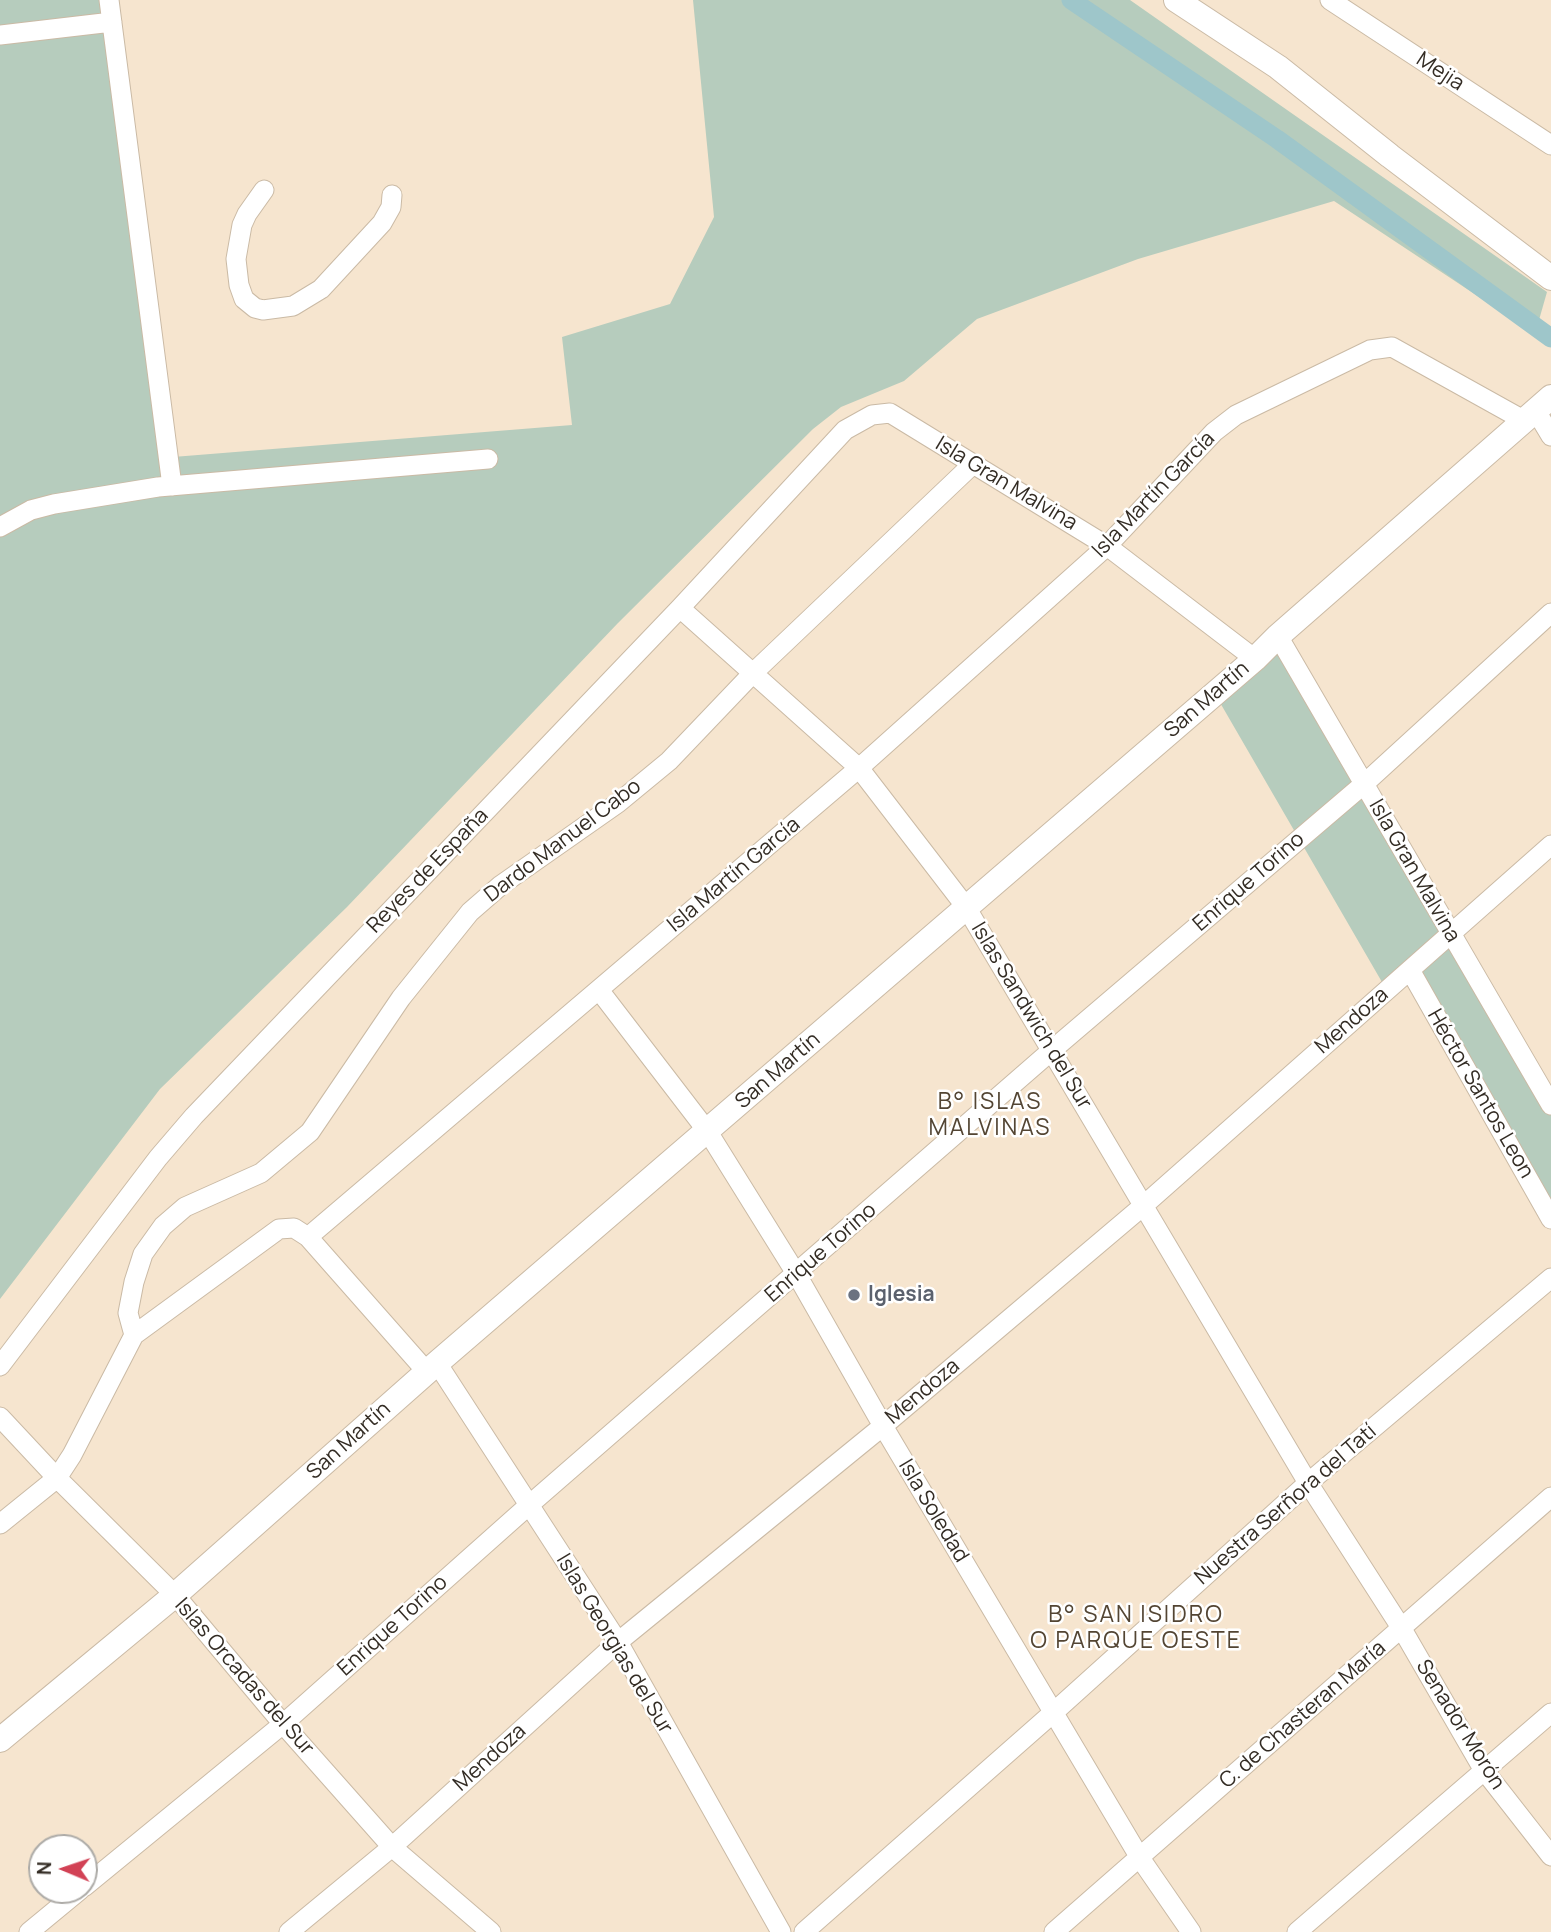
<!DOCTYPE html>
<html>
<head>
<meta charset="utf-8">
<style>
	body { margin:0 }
	#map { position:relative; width:1551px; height:1932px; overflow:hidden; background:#f6e5cf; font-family:Manrope,sans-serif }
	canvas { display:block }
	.north { position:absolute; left:28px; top:1834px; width:70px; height:70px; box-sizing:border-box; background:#fff; border:2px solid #adaba7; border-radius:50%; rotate:272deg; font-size:19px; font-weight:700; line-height:28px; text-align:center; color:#332c24 }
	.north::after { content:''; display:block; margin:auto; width:24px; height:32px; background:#d24255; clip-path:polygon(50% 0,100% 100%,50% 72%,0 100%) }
</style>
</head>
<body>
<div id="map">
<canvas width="1551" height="1932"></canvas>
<div class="north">N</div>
</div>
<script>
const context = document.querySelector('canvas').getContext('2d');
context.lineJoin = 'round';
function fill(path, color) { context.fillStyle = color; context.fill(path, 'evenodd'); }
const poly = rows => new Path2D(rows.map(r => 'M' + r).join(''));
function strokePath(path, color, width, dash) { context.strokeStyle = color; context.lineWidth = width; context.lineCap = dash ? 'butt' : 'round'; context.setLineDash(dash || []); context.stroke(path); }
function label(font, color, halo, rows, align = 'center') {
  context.font = font + ' Manrope,sans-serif'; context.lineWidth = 5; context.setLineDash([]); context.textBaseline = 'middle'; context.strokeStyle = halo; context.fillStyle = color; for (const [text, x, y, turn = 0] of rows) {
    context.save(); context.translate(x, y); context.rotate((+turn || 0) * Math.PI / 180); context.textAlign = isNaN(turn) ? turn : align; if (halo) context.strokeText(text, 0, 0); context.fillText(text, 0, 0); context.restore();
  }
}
fill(poly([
	[0,0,119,0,173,457,572,425,562,337,670,304,714,217,693,0,1130,0,1547,292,1535,334,1334,201,1138,259,977,319,904,381,841,407,813,429,618,623,347,907,160,1089,0,1299],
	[1278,638,1551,1107,1551,1217,1410,969,1386,989,1215,694]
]), '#b6ccbd');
strokePath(poly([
	[1071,0,1277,139,1551,338]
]), '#9ec6ca', 19);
const minor = poly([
	[109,0,172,486],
	[1330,0,1551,145],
	[0,35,112,22],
	[264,190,247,214,242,225,236,259,239,285,244,299,255,308,263,310,293,306,321,289,382,223,391,207,392,195],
	[1536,411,1551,436],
	[0,527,31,510,54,504,158,487,488,459],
	[680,608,859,768,966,907,1308,1483,1402,1629,1483,1769,1551,1856],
	[1278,636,1551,1105],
	[1410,970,1551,1219],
	[599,990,708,1132,797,1275,883,1426,1140,1858,1191,1932],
	[308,1237,427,1372],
	[134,1335,128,1313,134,1282,143,1254,163,1226,185,1207,261,1173,310,1132,401,998,470,912,501,885,618,803,669,761,753,673,973,464],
	[437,1363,618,1642,781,1932],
	[0,1366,158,1158,194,1116,680,608,845,430,872,415,890,413,1107,546,1255,659],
	[0,1417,57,1478,175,1595,283,1724,392,1847,491,1932],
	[0,1524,57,1478,72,1455,134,1335,279,1229,294,1228,308,1237,859,768,1107,546,1214,432,1236,415,1370,350,1392,347,1525,421],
	[84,1887,283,1724,528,1506,1051,1051,1364,784,1551,613],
	[29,1932,80,1890],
	[289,1932,392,1847,618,1642,883,1426,1143,1206,1551,845],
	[804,1932,1054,1712,1308,1483,1551,1278],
	[1054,1932,1551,1497],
	[1297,1932,1551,1713]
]);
const major = poly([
	[1176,0,1278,67,1390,156,1551,278],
	[0,1740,175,1595,437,1363,1255,659,1278,636,1551,397]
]);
strokePath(minor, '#cabaa5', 21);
strokePath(major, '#cabaa5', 26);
strokePath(minor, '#fff', 19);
strokePath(major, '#fff', 24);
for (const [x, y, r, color] of [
	[854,1295,7,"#6b7280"]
]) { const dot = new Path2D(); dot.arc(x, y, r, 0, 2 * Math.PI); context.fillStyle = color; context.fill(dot); strokePath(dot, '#fff', 2.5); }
label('21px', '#332c24', '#fff', [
	["Mejia",1440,72,33],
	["Isla Gran Malvina",1006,484,31],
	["Isla Martín García",1154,495,-46],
	["San Martín",1207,700,-41],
	["Dardo Manuel Cabo",563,841,-37],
	["Reyes de España",428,871,-46],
	["Isla Gran Malvina",1414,871,60],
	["Isla Martín García",734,875,-40],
	["Enrique Torino",1249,882,-41],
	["Islas Sandwich del Sur",1031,1016,59],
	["Mendoza",1352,1021,-41],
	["San Martín",778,1071,-41],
	["Héctor Santos Leon",1480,1094,60],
	["Enrique Torino",821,1253,-41],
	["Mendoza",923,1392,-40],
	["San Martín",349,1441,-42],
	["Nuestra Serñora del Tatí",1286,1505,-41],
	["Isla Soledad",933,1511,59],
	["Enrique Torino",393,1626,-42],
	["Islas Georgias del Sur",614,1644,59],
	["Islas Orcadas del Sur",244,1677,49],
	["C. de Chasteran María",1303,1715,-41],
	["Senador Morón",1460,1725,58],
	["Mendoza",490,1758,-42]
]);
label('bold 21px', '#5b616d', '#fff', [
	["Iglesia",868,1295]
], 'left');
context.letterSpacing = '2px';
label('23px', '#534533', '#fff', [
	["B° ISLAS",990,1103],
	["MALVINAS",990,1129],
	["B° SAN ISIDRO",1136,1616],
	["O PARQUE OESTE",1136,1642]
]);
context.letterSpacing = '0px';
</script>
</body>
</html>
